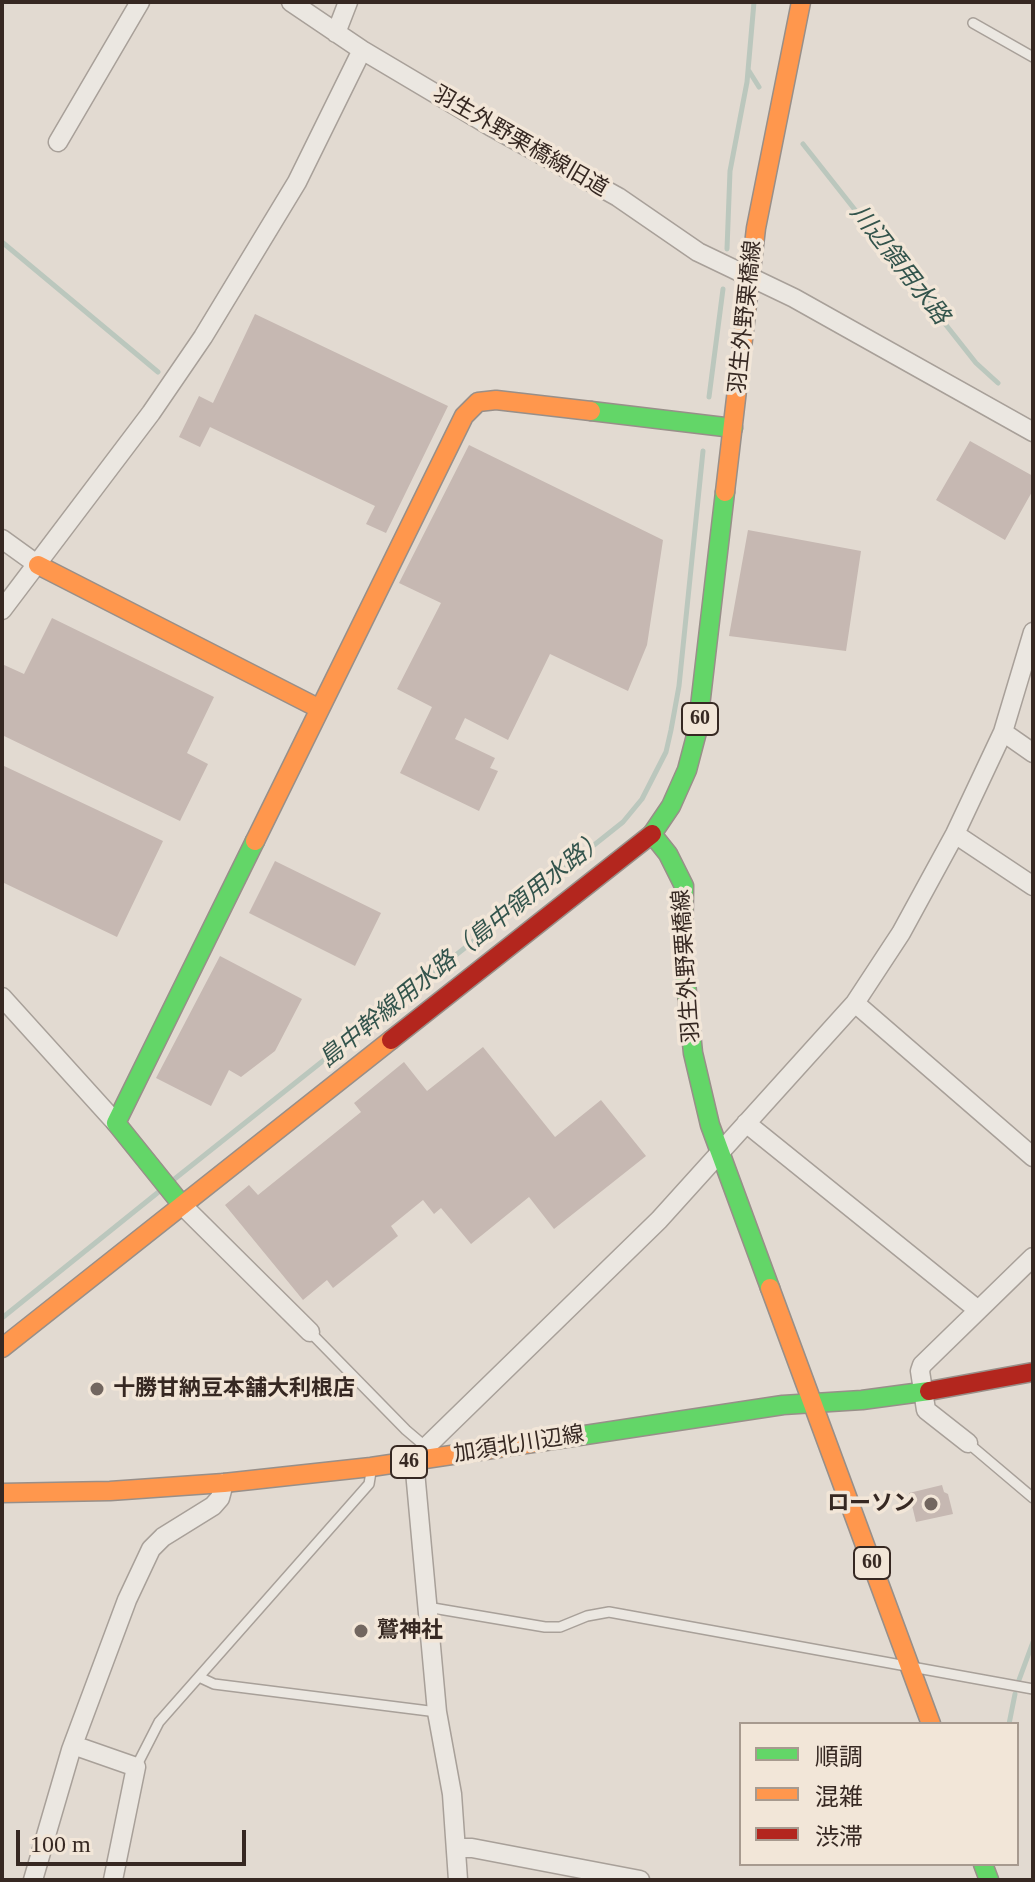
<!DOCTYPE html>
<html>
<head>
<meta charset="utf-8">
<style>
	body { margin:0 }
	#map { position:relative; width:1035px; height:1882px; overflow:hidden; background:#e2dad1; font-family:"Times New Roman","Noto Sans JP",serif }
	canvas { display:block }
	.frame { position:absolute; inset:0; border:4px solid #362822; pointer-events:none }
	.legend { position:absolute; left:739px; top:1722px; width:280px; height:144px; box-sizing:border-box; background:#f2e6d8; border:2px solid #a79a8f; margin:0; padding:10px 14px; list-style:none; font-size:24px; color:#362822 }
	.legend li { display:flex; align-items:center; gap:16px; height:40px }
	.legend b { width:40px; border:2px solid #a79a8f }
	.scale { position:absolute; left:16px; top:1830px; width:230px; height:36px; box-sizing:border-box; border:4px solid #362822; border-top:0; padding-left:10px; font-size:24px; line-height:28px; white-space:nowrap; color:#362822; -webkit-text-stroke:6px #f2e6d8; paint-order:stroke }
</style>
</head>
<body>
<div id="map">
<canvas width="1035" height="1882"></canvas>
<div class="frame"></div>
<ul class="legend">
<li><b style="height:10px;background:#63d668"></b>順調</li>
<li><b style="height:10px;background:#ff974d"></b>混雑</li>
<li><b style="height:10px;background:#b3261e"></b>渋滞</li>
</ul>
<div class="scale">100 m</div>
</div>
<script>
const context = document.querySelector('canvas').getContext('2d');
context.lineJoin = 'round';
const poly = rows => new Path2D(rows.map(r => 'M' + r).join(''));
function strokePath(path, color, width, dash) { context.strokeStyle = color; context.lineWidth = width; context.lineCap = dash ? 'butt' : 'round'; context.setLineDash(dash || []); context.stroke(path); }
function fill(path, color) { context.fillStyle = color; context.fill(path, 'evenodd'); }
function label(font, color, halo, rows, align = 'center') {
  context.font = font + ' "Times New Roman","Noto Sans JP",serif'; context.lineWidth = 7; context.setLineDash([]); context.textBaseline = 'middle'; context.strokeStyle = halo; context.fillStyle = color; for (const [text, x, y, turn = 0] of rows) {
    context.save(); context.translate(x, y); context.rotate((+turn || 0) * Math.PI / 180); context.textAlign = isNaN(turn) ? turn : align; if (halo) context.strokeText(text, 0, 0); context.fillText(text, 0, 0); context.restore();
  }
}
strokePath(poly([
	[749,71,759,87],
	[803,144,976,363,998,383],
	[2,242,158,372],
	[727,249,730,171,747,82,754,2],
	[709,397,723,289],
	[172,1181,623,822,642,799,666,752,671,730,679,686,703,451],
	[2,1318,161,1190],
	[1019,1680,1033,1642],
	[1009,1724,1015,1694]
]), '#bbc7bd', 5);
fill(poly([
	[255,314,448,406,386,533,366,524,375,506,210,427,200,447,179,437,199,396,213,403],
	[970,441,1033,476,1033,490,1005,540,936,500],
	[469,445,663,540,647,645,628,691,550,654,508,740,465,718,455,739,495,758,490,768,498,771,479,811,400,773,432,707,397,689,441,603,399,583],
	[748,530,861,551,846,651,729,636],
	[52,618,214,697,187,753,208,764,180,821,2,735,2,664,24,674],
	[2,765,163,841,117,937,2,882],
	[275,861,381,913,355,966,249,913],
	[220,956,302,999,275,1051,241,1077,229,1070,211,1106,156,1078],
	[483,1047,555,1137,601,1100,646,1156,554,1229,529,1197,471,1244,441,1208,434,1214,423,1200,391,1226,398,1236,333,1288,327,1280,303,1300,225,1205,249,1185,258,1195,361,1112,354,1103,404,1062,427,1091],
	[942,1485,944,1492,948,1494,953,1514,916,1522,909,1493]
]), '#c6b8b2');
const lane = poly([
	[973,23,1033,57],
	[310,1332,406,1430,426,1447],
	[968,1443,1033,1498],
	[427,1607,545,1627,560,1627,587,1616,609,1612,1033,1689],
	[199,1677,214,1684,437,1712],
	[136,1767,159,1722,369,1484,371,1472]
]);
const street = poly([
	[291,2,362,50,490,126,618,197,698,252,794,298,1033,432],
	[336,33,348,2],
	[58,142,140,2],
	[2,539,38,565],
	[2,610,151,413,203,337,297,182,362,50],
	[1003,732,1033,753],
	[955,834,1033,886],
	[2,997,116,1123],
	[855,1003,1033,1157],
	[746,1123,978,1310],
	[182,1205,310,1332],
	[968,1443,926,1410,920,1371,922,1365,1033,1257],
	[73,1745,136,1767,113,1880],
	[457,1848,472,1848,640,1880],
	[33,1880,71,1750,127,1600,151,1549,163,1537,213,1506,220,1498,224,1483],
	[458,1880,452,1794,437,1712,415,1471,416,1461,426,1447,659,1220,855,1003,901,933,955,834,1003,732,1033,632]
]);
const fast = poly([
	[591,411,733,428],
	[725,492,697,732,687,770,671,806,652,834,668,854,684,886,683,953,693,1053,710,1125,770,1288],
	[182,1205,116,1123,255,841],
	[539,1442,783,1405,862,1400,929,1391],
	[983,1864,989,1880]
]);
const slow = poly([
	[725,492,756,228,801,2],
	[38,565,318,708],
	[255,841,464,416,478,402,496,400,591,411],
	[770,1288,931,1724],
	[2,1348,391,1040],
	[2,1493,110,1491,224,1483,371,1467,539,1442]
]);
const jam = poly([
	[391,1040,652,834],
	[929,1391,1033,1372]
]);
strokePath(lane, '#a8a099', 12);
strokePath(street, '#a8a099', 21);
strokePath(fast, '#988f89', 21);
strokePath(slow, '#988f89', 21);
strokePath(jam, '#988f89', 21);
strokePath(lane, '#ebe7e1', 9);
strokePath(street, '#ebe7e1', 18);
strokePath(fast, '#63d668', 18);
strokePath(slow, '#ff974d', 18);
strokePath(jam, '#b3261e', 18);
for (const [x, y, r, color] of [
	[97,1389,8,"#72665f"],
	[931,1504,8,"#72665f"],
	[361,1631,8,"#72665f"]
]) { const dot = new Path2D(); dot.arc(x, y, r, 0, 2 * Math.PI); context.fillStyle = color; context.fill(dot); strokePath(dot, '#f2e6d8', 3); }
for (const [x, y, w] of [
	[700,719,36],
	[409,1462,36],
	[872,1563,36]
]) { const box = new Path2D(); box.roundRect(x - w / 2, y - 16, w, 32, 6); context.fillStyle = '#f2e6d8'; context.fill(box); strokePath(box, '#362822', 2); }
label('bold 20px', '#362822', null, [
	["60",700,719],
	["46",409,1462],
	["60",872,1563]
]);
label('22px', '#362822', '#f2e6d8', [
	["羽生外野栗橋線旧道",520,142,30],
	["羽生外野栗橋線",746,317,-84],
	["羽生外野栗橋線",687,966,-94],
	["加須北川辺線",519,1445,-9]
]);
label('bold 22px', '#362822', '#f2e6d8', [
	["十勝甘納豆本舗大利根店",113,1389],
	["ローソン",915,1504,"right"],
	["鷲神社",377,1631]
], 'left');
label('italic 24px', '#33544c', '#f2e6d8', [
	["川辺領用水路",899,265,52],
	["島中幹線用水路（島中領用水路）",463,950,-39]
]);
</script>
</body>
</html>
